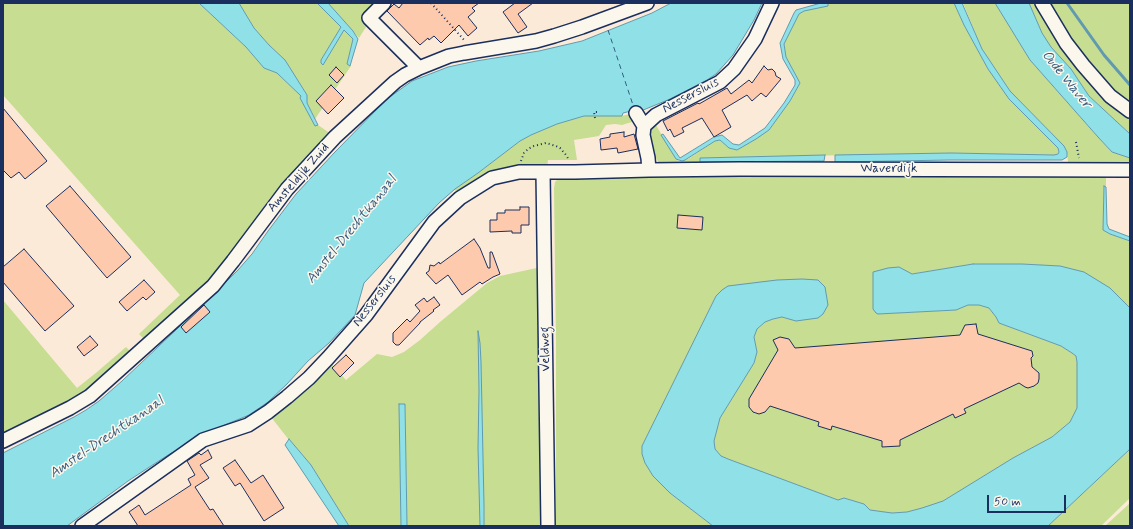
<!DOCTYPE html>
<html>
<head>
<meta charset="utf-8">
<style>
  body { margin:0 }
  #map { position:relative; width:1133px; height:529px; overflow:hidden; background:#fcead9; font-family:Mynerve,sans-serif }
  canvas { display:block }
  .frame { position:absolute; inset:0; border:4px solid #1b2f5e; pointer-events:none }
  .scale { position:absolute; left:987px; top:495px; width:79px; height:18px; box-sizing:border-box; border:2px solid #1b2f5e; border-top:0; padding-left:5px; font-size:12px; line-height:14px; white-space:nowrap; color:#1b2f5e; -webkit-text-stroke:3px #fbf7ec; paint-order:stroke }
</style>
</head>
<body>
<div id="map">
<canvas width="1133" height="529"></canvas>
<div class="frame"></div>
<div class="scale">50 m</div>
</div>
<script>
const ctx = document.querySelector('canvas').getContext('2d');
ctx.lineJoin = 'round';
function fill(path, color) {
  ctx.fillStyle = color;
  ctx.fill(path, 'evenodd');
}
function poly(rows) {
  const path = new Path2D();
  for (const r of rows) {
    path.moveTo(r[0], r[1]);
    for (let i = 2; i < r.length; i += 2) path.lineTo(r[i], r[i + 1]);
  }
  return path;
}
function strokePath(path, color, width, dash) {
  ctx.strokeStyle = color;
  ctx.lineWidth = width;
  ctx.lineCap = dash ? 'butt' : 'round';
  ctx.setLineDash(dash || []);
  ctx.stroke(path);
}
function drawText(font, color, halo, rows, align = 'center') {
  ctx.font = font + ' Mynerve,sans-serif';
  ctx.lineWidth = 3;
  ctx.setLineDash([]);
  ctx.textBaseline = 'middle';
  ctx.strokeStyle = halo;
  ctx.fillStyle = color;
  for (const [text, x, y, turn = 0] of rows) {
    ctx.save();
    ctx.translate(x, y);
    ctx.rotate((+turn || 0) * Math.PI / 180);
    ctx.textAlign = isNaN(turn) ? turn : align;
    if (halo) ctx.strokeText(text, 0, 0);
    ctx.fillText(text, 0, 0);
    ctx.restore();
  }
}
fill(poly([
  [3,3,199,3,246,47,264,68,277,73,301,96,316,126,318,125,331,134,270,198,220,270,204,287,145,340,139,334,180,295,3,95],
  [239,3,317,3,341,27,321,60,323,64,344,30,353,39,347,64,351,66,315,119,307,103,307,95,285,60,269,45,254,28],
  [328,3,388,3,366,27,359,38],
  [828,3,954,3,964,25,988,69,1009,99,1058,148,1059,152,1057,154,1054,155,951,153,700,158,701,162,824,161,825,165,663,166,659,163,653,153,650,137,649,131,653,120,676,159,679,161,688,159,715,141,720,140,729,148,737,150,769,130,790,101,800,83,786,57,784,44,796,17,801,12],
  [963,3,995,3,1030,60,1098,137,1112,152,1130,158,1130,165,1070,164,1068,162,1067,152,1064,146,1010,91,982,49],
  [1029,3,1037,3,1130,116,1130,134,1089,96,1071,69,1051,47,1042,33],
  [1048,3,1130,3,1130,106,1116,97,1067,34],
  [630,114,635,121,622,125,615,124,606,125,599,136,574,140,577,160,548,160,547,168,513,170,457,197,455,189,478,173,520,141,531,135,557,124,584,116,622,116],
  [1106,172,1106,187,1104,186,1103,230,1110,234,1130,241,1130,308,1110,288,1060,266,1022,264,973,264,911,274,899,267,876,313,878,314,956,310,968,305,979,305,989,308,996,317,999,323,1061,346,1072,353,1076,356,1077,362,1077,408,1070,422,1052,437,1013,458,943,501,922,508,907,512,892,513,870,510,863,504,844,498,838,500,728,459,721,456,715,449,714,441,720,418,754,363,757,352,754,337,757,329,765,322,773,319,782,317,788,319,818,318,716,296,642,446,645,463,653,476,670,493,713,526,556,526,556,344,554,188,555,182,557,180,562,178,621,176],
  [541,267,543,526,407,526,405,404,399,404,401,526,349,526,311,465,290,440,289,440,271,417,331,363,346,380,377,354,392,357,404,352,420,340,440,322,487,283,500,276],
  [3,300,77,388,97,372,126,347,131,352,97,383,80,395,3,436],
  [1130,449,1130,498,1101,526,1048,526],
  [1130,503,1130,526,1105,526]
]), '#c6dd92');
const water = poly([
  [199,3,239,3,254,28,269,45,285,60,307,95,307,103,318,125,315,126,300,98,301,96,277,73,264,68,246,47,199,3],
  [317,3,328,3,353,31,358,39,350,66,347,64,353,39,344,30,323,65,321,63,321,60,341,27,317,3],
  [671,3,762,3,754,20,733,55,716,74,707,80,670,99,636,113,631,111,623,113,622,116,584,116,557,124,531,135,520,141,478,173,455,189,439,203,364,283,355,315,329,343,308,361,287,384,268,402,249,415,210,431,168,455,128,481,67,526,3,526,3,453,74,417,86,410,99,401,122,381,214,294,238,270,252,254,268,231,296,194,335,152,387,99,412,81,448,67,476,61,539,51,582,41,652,13,671,3],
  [821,3,828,3,828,6,804,11,799,14,784,44,786,57,800,83,790,101,769,130,756,139,737,150,729,148,720,140,715,141,685,160,682,161,676,159,661,135,663,134,680,158,714,137,722,135,733,144,739,145,765,128,784,103,795,85,795,80,783,59,780,43,794,13,796,10,821,3],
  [954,3,962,3,982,49,1010,91,1064,146,1067,152,1067,157,1062,160,950,160,835,162,835,155,951,153,1054,155,1058,154,1059,152,1058,148,1009,99,988,69,964,25,954,3],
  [995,3,1029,3,1042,33,1051,47,1071,69,1089,96,1130,134,1130,158,1112,152,1098,137,1030,60,995,3],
  [825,155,824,161,700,162,700,158,825,155],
  [1104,186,1106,187,1107,224,1109,229,1130,237,1130,241,1110,234,1103,230,1104,186],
  [973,264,1022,264,1060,266,1084,272,1110,288,1130,308,1130,449,1048,526,713,526,670,493,653,476,645,463,642,454,642,446,716,296,722,290,728,286,777,280,802,279,818,280,825,287,828,305,823,314,818,318,796,321,782,317,773,319,765,322,757,329,754,337,757,352,754,363,720,418,714,441,715,449,721,456,728,459,838,500,844,498,864,504,870,510,892,513,907,512,922,508,943,501,1013,458,1052,437,1070,422,1077,408,1077,362,1076,356,1072,353,1061,346,999,323,996,317,989,308,979,305,968,305,956,310,878,314,876,313,873,309,873,272,888,268,899,267,912,274,973,264],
  [478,331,480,343,481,362,484,505,484,526,480,526,478,448,479,391,478,331],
  [399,404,405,404,407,526,401,526,399,404],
  [289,439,311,465,349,526,339,526,285,445,289,439]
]);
fill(water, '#8fe1e7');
strokePath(water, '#619ab0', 1);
strokePath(poly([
  [1067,3,1104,55,1130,85]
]), '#619ab0', 3);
strokePath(poly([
  [608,30,634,108]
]), '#385c80', 1, [5, 4]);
const building = poly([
  [403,3,479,3,472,8,475,11,468,17,477,28,468,36,459,25,441,43,434,36,429,40,428,38,420,45,387,11,394,4,399,8,403,3],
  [515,3,533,3,518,14,527,27,518,33,503,12,515,3],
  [764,66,768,70,772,69,775,72,776,76,781,79,766,97,761,93,752,101,747,95,722,110,731,127,714,137,702,118,682,128,684,132,674,137,670,129,668,131,663,121,698,103,699,104,727,88,731,94,749,80,752,83,764,66],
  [336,67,344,75,337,83,329,75,336,67],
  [331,85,344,98,328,114,316,101,331,85],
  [3,108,47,161,25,179,19,172,11,178,3,170,3,108],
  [624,132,624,137,634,134,638,149,618,153,617,148,601,150,600,139,610,137,610,134,624,132],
  [70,186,131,257,107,278,46,206,70,186],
  [520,207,529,207,529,225,521,225,521,233,512,233,512,231,490,232,490,220,497,220,497,213,505,213,505,210,520,210,520,207],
  [678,215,703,217,702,230,677,228,678,215],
  [474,239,480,248,488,268,490,268,490,252,492,252,500,274,493,277,482,284,480,282,462,295,448,275,436,284,426,273,429,271,430,265,434,266,439,262,440,264,474,239],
  [24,249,74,306,45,331,3,282,3,267,24,249],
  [144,280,155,292,146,300,143,297,127,311,119,302,144,280],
  [434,297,440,305,433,310,434,311,420,322,420,323,399,345,396,345,393,342,393,333,407,319,410,322,420,311,415,305,424,298,427,302,434,297],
  [204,305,210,312,186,333,181,327,204,305],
  [976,324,978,334,1032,351,1033,356,1031,358,1032,367,1039,373,1039,379,1038,383,1034,386,1028,388,1025,387,1019,383,964,409,966,413,955,418,953,414,900,440,900,446,882,447,882,441,832,426,831,430,818,426,819,422,770,406,765,412,759,414,753,412,749,407,749,399,778,350,773,340,780,337,789,339,795,348,960,335,965,325,976,324],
  [90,336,98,345,84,356,77,347,90,336],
  [346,355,354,363,340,377,332,368,346,355],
  [208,450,212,458,200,465,209,478,195,487,210,510,213,509,224,526,138,526,129,512,139,505,145,515,191,485,188,479,195,475,187,461,199,453,201,455,208,450],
  [235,460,251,483,263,475,284,508,264,521,240,483,235,486,223,468,235,460]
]);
fill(building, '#fecaae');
strokePath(building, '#1b2f5e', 1);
const minor = poly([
  [384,3,369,18,419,68],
  [1042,3,1066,43,1083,65,1110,96,1130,111],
  [636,113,644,126],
  [649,170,648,158,643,135,644,126,656,115,720,82,734,69,755,39,772,3],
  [543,172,548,526],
  [3,441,70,408,90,396,213,286,233,261,287,189,335,137,395,82,405,75,419,68,449,56,464,53,536,41,554,36,582,27,647,3],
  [82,526,203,440,248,425,268,412,287,397,309,378,328,358,366,315,434,222,460,198,492,178,519,172,575,172,649,170,740,169,1130,170]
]);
strokePath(minor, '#1b2f5e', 16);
strokePath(poly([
  [431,3,465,41],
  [595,118,594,112,597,112],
  [1076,142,1079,158],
  [521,161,524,153,528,149,534,146,546,143,556,146,560,148,566,155,569,160]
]), '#1b2f5e', 2, [1, 3]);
strokePath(minor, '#fbf7ec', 13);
drawText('13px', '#1b2f5e', '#fbf7ec', [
  ["Nessersluis",691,96,-28],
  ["Waverdijk",889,169],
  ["Amsteldijk Zuid",299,178,-49],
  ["Nessersluis",375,301,-52],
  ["Veldweg",546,349,-91]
]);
drawText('italic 14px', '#385c80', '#fbf7ec', [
  ["Oude Waver",1066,80,51],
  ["Amstel-Drechtkanaal",352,230,-51],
  ["Amstel-Drechtkanaal",107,438,-34]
]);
</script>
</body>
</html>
